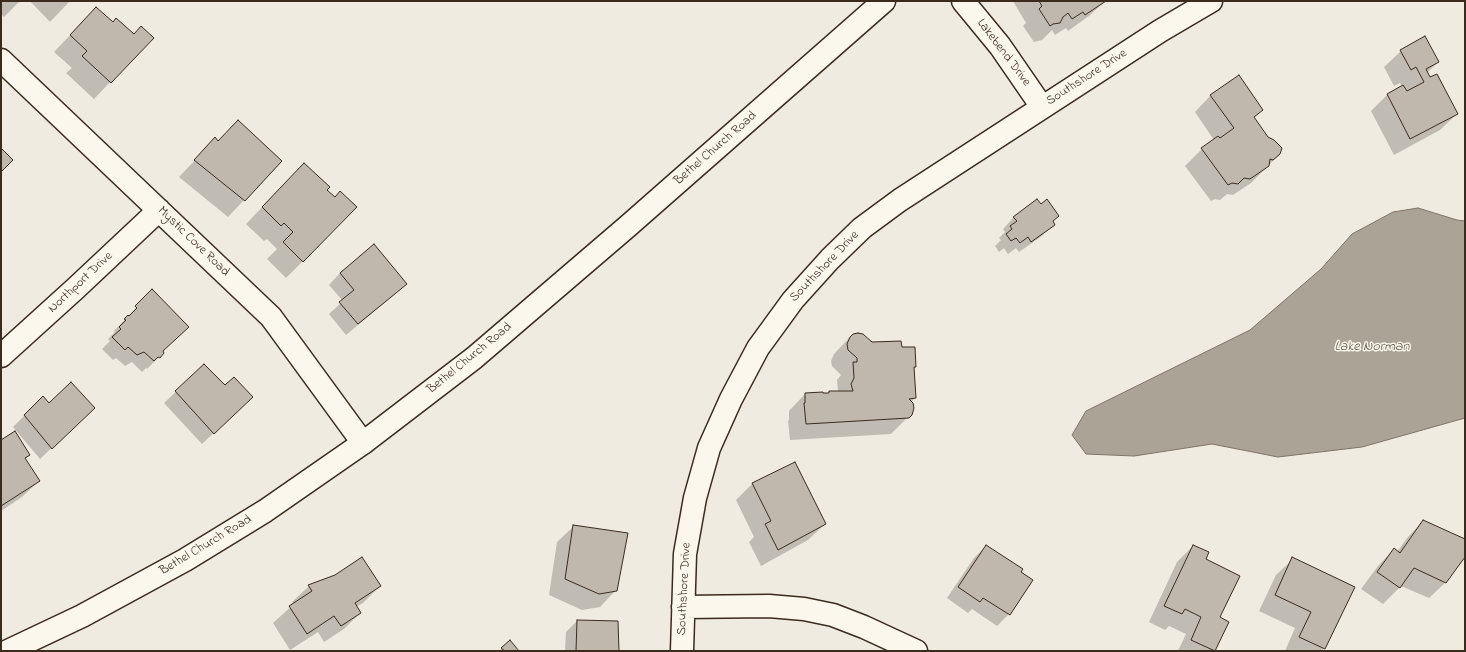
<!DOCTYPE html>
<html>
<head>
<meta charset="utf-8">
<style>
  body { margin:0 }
  #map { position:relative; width:1466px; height:652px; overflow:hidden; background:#f0ebe0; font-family:"Indie Flower",sans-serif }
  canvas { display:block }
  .frame { position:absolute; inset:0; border:2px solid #3b2a1e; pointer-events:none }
</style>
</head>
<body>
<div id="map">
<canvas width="1466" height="652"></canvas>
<div class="frame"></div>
</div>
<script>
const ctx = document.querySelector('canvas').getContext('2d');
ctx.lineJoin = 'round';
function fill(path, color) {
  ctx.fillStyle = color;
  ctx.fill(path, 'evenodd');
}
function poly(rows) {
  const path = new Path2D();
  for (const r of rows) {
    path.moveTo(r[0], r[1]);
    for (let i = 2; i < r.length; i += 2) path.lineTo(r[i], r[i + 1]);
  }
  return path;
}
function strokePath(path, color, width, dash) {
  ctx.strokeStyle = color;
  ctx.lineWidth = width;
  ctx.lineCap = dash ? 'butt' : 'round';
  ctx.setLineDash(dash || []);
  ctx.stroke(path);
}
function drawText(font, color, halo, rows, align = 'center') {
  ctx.font = font + ' "Indie Flower",sans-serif';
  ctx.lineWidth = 3;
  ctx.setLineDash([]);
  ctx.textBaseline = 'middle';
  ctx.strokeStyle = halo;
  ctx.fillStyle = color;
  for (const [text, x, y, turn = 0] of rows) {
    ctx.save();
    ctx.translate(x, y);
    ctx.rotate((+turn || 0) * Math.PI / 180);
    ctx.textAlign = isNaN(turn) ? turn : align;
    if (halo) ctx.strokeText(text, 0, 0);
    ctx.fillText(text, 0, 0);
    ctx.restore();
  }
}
const water = poly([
  [1418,208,1457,220,1465,221,1465,418,1362,447,1278,457,1212,444,1134,456,1086,454,1072,435,1086,411,1250,330,1321,269,1352,234,1393,212,1418,208]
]);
fill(water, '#aca397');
strokePath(water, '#7f7367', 1);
fill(poly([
  [1,1,20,1,4,17,1,14],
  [30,1,70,1,50,22],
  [1013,1,1105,1,1089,16,1068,31,1066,28,1055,35,1052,30,1042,40,1034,42,1023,26,1026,23],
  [96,8,112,23,134,35,152,38,94,99,66,73,72,68,54,52],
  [1401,51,1438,62,1427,73,1457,114,1440,130,1394,155,1371,111,1387,95,1402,87,1400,83,1394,86,1384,67],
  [1211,95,1262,110,1254,118,1280,154,1251,183,1233,195,1227,194,1220,200,1215,199,1211,201,1185,166,1202,149,1214,140,1195,112],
  [215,139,218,142,244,200,228,217,179,177],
  [288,180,326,190,303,261,286,278,267,259,277,249,267,239,264,241,246,224],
  [1040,205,1058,216,1052,222,1053,224,1042,236,1019,252,1016,248,1008,254,1004,248,999,252,995,246,1001,240,999,238,1005,232,1003,229,1014,217],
  [374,246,405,284,394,295,346,335,329,314,343,301,329,285,340,273],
  [152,291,163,353,147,369,146,368,142,372,132,362,125,366,116,358,113,360,102,349,110,341,108,339,115,332,114,331],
  [850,337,872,343,901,348,915,367,913,368,915,398,911,402,911,414,891,434,790,440,788,421,789,420,789,411,805,394,822,395,838,392,837,380,841,375,832,366,831,361,834,354],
  [204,365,240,408,202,444,164,403],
  [49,404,82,419,40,459,13,427,25,415],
  [1,441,29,455,25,459,39,481,22,497,1,511],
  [794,463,825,524,808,540,761,566,749,542,754,537,736,500,752,484],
  [1423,521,1465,540,1465,555,1446,582,1429,598,1401,586,1383,604,1361,589,1378,566,1394,549,1397,552,1407,538],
  [574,526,616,590,600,607,582,610,549,595,557,542],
  [986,546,1019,573,1031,580,1009,614,997,626,972,609,968,613,947,598,974,558],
  [1193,546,1205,560,1219,618,1228,622,1214,651,1178,651,1186,634,1169,626,1165,630,1149,622,1177,562],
  [1293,559,1353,587,1322,651,1285,651,1295,628,1259,611,1276,575],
  [336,576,380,586,363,603,356,607,360,613,344,629,324,642,318,632,290,650,273,623,294,604,292,602,309,586],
  [577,621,618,651,565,651,566,632],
  [502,648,518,651,499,651]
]), '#0003');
const building = poly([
  [1039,1,1106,1,1085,15,1083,12,1072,19,1068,13,1063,17,1060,23,1053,24,1050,26,1039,9,1042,6,1039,1],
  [96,7,113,22,116,18,134,34,141,26,154,38,111,83,82,56,87,51,70,35,96,7],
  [1425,36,1439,62,1426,69,1430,77,1437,74,1458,114,1410,139,1387,94,1403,85,1407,91,1424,82,1416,67,1411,70,1400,50,1425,36],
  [1239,75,1263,110,1254,117,1268,137,1274,140,1282,148,1280,154,1273,160,1270,159,1269,166,1250,179,1244,178,1238,184,1232,183,1228,185,1201,148,1218,136,1220,138,1234,128,1210,95,1239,75],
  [238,120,282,161,245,201,194,160,215,137,218,141,238,120],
  [1,148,13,160,1,172,1,148],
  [304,163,330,187,327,190,335,197,340,191,357,207,303,262,283,242,293,232,284,223,281,226,262,207,304,163],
  [1037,199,1041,204,1047,199,1059,216,1053,221,1055,225,1031,242,1028,237,1020,243,1016,238,1011,241,1006,234,1012,229,1010,226,1017,221,1013,217,1037,199],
  [374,244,407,284,358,324,339,302,354,290,340,273,374,244],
  [152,289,189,327,163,351,164,353,160,358,158,357,154,361,144,352,137,355,128,347,125,350,112,337,121,329,119,327,126,320,124,319,128,315,129,316,137,308,135,306,152,289],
  [858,333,863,334,872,342,901,341,902,347,915,347,916,367,914,367,916,398,909,399,913,403,914,408,912,415,909,418,806,424,804,403,805,403,805,393,823,392,823,393,829,393,829,391,853,391,851,384,854,378,853,362,857,362,857,358,848,350,847,344,850,337,853,334,858,333],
  [204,364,225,385,234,377,253,397,214,434,175,391,204,364],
  [71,382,95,408,52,449,24,415,43,396,49,403,71,382],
  [15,431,30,455,25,458,40,481,1,506,1,440,15,431],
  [795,462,826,524,778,550,765,524,771,521,752,483,795,462],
  [1423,520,1465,539,1465,557,1446,583,1414,568,1400,588,1377,572,1394,548,1400,553,1423,520],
  [573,525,628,533,617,591,599,594,565,579,573,525],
  [986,545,1023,569,1021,572,1033,580,1010,615,983,598,980,602,958,587,986,545],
  [1193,545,1209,552,1206,559,1240,576,1220,617,1229,622,1215,651,1191,640,1201,617,1185,609,1182,614,1164,606,1193,545],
  [362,557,381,586,355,603,361,613,341,626,334,616,307,634,289,606,312,591,308,585,335,575,362,557],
  [1292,557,1355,587,1325,649,1299,637,1311,612,1275,595,1292,557],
  [577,620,618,621,619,651,576,651,577,620],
  [510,640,519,651,505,651,501,648,510,640]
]);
fill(building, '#c0b8ad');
strokePath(building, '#3b2a1e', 1);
const street = poly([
  [963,1,1000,46,1042,107],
  [1,60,271,317,363,443],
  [1,356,76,288,159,210],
  [683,607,769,606,804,609,833,615,864,627,916,651],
  [682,651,685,554,695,498,709,448,731,399,758,348,793,300,830,259,862,228,900,200,1160,31,1211,1]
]);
const secondary = poly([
  [8,651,82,616,185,560,265,511,363,443,474,358,628,226,884,1]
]);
strokePath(street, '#3b2a1e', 25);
strokePath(secondary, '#3b2a1e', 25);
strokePath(street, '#fbf7ec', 22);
strokePath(secondary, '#fbf7ec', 22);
drawText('13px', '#3b2a1e', '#fbf7ec', [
  ["Lakebend Drive",1003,53,53],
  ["Southshore Drive",1087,78,-33],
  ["Bethel Church Road",716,149,-41],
  ["Mystic Cove Road",193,242,44],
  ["Southshore Drive",825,267,-46],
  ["Northport Drive",81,283,-43],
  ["Bethel Church Road",470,359,-39],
  ["Bethel Church Road",206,546,-31],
  ["Southshore Drive",685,589,-87]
]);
drawText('italic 14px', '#635448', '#fbf7ec', [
  ["Lake Norman",1372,348]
]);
</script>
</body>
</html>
